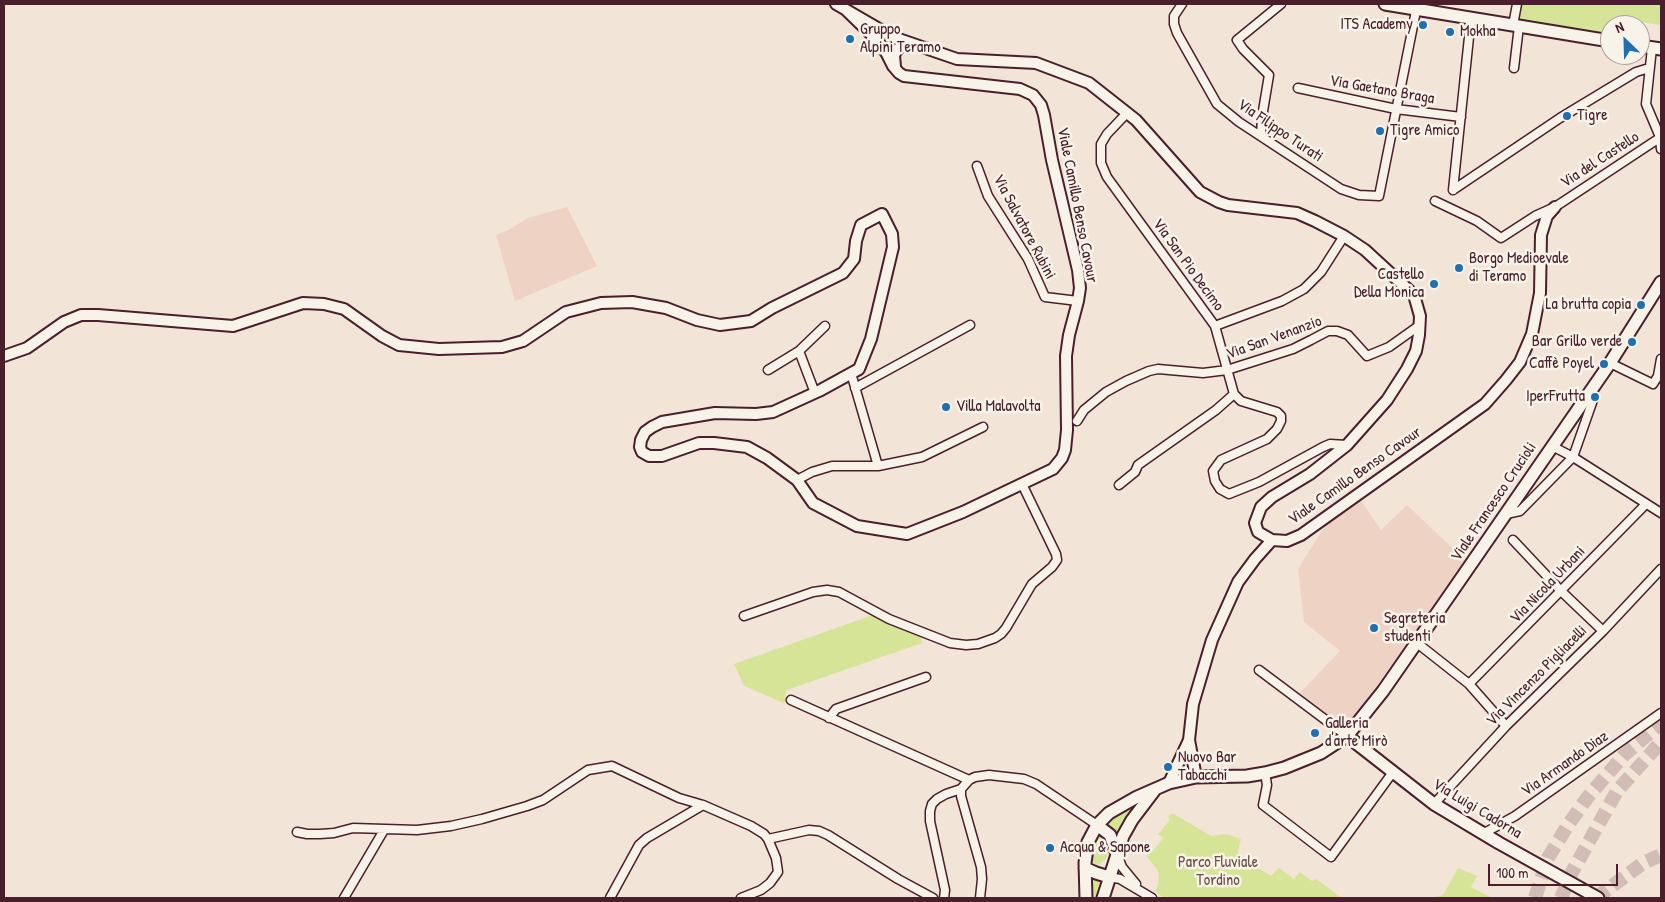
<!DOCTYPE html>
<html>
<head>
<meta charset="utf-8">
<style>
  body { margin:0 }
  #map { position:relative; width:1665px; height:902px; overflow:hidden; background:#f3e4d8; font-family:"Patrick Hand",sans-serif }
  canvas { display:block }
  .frame { position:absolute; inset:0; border:5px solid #4a1f2b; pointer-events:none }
  .north { position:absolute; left:1600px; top:15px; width:50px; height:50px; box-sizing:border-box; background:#f7f3e8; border:1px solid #b29e9c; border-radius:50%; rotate:336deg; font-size:14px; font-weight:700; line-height:20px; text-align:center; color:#4a1f2b }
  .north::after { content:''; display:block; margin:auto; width:18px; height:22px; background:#1f6fb2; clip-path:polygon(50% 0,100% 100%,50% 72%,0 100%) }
  .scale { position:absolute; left:1488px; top:864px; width:130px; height:22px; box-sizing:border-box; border:2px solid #4a1f2b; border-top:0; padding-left:6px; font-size:15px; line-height:18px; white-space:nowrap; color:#4a1f2b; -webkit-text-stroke:4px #f7f3e8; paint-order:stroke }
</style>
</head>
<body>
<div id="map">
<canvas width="1665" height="902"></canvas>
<div class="frame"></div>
<div class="north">N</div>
<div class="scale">100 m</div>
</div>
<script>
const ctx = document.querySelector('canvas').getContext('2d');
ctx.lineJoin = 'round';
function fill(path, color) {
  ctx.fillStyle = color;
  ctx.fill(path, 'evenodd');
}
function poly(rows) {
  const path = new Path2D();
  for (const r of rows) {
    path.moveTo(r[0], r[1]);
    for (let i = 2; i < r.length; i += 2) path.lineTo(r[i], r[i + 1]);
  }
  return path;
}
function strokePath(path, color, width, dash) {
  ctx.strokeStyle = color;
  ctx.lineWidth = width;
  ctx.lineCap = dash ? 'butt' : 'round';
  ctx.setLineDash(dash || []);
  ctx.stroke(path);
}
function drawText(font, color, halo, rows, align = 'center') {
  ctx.font = font + ' "Patrick Hand",sans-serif';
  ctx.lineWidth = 5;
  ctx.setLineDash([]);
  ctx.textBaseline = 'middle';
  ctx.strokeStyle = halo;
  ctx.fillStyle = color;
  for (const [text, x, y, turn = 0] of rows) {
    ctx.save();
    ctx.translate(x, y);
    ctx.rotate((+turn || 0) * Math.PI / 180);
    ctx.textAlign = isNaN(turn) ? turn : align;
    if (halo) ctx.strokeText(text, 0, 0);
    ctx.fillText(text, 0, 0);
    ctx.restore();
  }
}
fill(poly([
  [567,207,597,266,515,301,496,235,508,230,528,218],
  [1358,496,1381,530,1407,505,1466,561,1343,733,1295,698,1340,651,1304,622,1298,569,1330,518]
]), '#eed3c5');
fill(poly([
  [1520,4,1661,4,1661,25,1639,22,1639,25,1610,25,1610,33,1561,26,1517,19],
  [873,615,920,635,922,643,787,690,785,695,786,700,784,703,744,686,734,664],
  [1143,801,1117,835,1116,835,1107,822,1120,812],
  [1172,813,1211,836,1226,834,1241,839,1238,851,1240,857,1271,876,1279,868,1294,879,1300,872,1312,881,1316,879,1342,898,1164,898,1155,891,1158,885,1159,874,1157,869,1147,857,1146,851,1147,847,1153,851,1163,838,1158,834,1170,820,1168,817],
  [1098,835,1102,835,1106,838,1109,849,1106,859,1097,866,1092,861,1091,857,1094,841],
  [1458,868,1477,876,1471,887,1492,898,1431,898,1443,895],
  [1090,879,1101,881,1096,898,1090,898]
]), '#d6e498');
strokePath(poly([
  [1535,898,1548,858,1566,828,1587,798,1624,755,1661,723],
  [1561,898,1571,874,1617,791,1661,742],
  [1596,898,1643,863,1661,855]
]), '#d1bdb5', 14, [14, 7]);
const street = poly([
  [1182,4,1174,16,1174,24,1177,33,1217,104,1239,122,1341,189,1359,195,1379,196,1417,6],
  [1513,25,1517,4],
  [1652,48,1646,104,1660,137,1661,149],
  [1514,68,1519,26],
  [1298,88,1396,109,1461,117],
  [1261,136,1262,117,1269,75,1243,49,1237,40,1281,4],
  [977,166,988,196,1028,259,1045,297,1078,301],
  [1453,190,1560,118,1636,72,1649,68],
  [1453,190,1471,18],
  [1435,201,1477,221,1501,238,1535,216,1555,207,1661,137],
  [1215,326,1282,301,1304,289,1321,272,1344,236],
  [799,351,815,393],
  [1610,363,1653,384,1658,376,1661,359],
  [768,370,799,351,825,326],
  [851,373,878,466],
  [855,388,970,325],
  [1234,394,1241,401,1277,412,1281,416,1281,421,1277,429,1267,439,1221,460,1213,471,1215,481,1220,489,1229,494,1259,482,1323,447,1330,444,1347,445],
  [1077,421,1084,410,1106,392,1126,381,1149,371,1158,369,1203,373,1227,370,1293,349,1311,340,1328,331,1337,331,1348,335,1367,356,1389,347,1420,325],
  [1552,446,1573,457,1661,513],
  [797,480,812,472,832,466,878,466,922,457,983,427],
  [1119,485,1135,472,1138,465,1216,410,1234,394,1215,326,1107,177,1101,163,1101,144,1107,134,1127,113],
  [1506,514,1520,511,1573,457,1593,400,1592,389],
  [1513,540,1561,591,1603,631],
  [744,616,813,592,827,590,839,592,889,619,950,643,966,645,978,644,995,638,1001,634,1006,628,1032,584,1052,567,1057,560,1056,554,1022,484],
  [1417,643,1469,684,1506,726],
  [1259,670,1347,736],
  [1469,684,1646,504],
  [791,700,969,780],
  [829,718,836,709,926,677],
  [1265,773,1267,785,1263,805,1331,857,1393,772],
  [1434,804,1506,726,1603,631,1661,569],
  [297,832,307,834,320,834,334,833,353,828,417,830,451,826,482,819,527,806,543,800,588,770,612,766,679,798,703,805,751,826,764,834,768,839,776,858,778,872,770,883,761,890,741,898],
  [1482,833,1488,831,1515,816,1661,713],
  [768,839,809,830,819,831,828,835,898,879,933,898],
  [1117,854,1122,867,1136,884],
  [1109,877,1120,879,1152,898],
  [344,898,384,830],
  [610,898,639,845,647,838,703,805],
  [944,898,945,890,930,821,930,811,932,804,937,799,946,794,961,789],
  [980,898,982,879,981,867,961,796,961,789,969,780,975,777,989,775,1024,779,1036,784,1097,825]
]);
const secondary = poly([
  [836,4,893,37,957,59,1036,63,1089,83,1136,120,1200,192,1219,202,1228,205,1297,213,1315,221,1344,236,1365,250,1414,295,1420,316,1419,335,1416,351,1407,369,1387,400,1347,445,1310,474,1272,497,1261,507,1255,523,1258,532,1272,540,1287,541,1301,535,1485,404,1506,380,1520,362,1532,334,1540,293,1541,235,1547,216,1555,207],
  [895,66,894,56,896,51,900,47,912,44],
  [4,356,27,348,64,322,81,315,98,315,233,326,303,303,324,304,344,309,382,336,399,345,439,349,502,347,523,341,566,312,601,303,632,302,666,308,697,320,720,325,751,321,772,308,843,273,854,259,856,241,861,225,882,214,892,234,893,247,871,339,859,369,819,391,773,412,756,414,715,413,662,422,652,427,645,432,641,440,640,447,642,452,649,456,662,456,699,443,714,443,747,447,767,458,797,480,813,503,857,526,907,534,963,512,1053,469,1062,458,1065,450,1067,430,1066,356,1069,335,1078,301,1080,288,1078,270,1052,160,1044,115,1041,105,1033,95,1020,89,904,76,899,73,893,66,887,54,878,41,847,11],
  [1189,740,1196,777],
  [1169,783,1189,740,1193,704,1212,640,1238,582,1255,559,1272,540]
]);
const primary = poly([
  [1385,4,1610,41],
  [1640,46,1661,49],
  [1347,736,1434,804,1499,843,1598,898],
  [1097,825,1110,835,1117,854],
  [1085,868,1096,873,1109,877],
  [1086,898,1085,863,1088,842,1097,825,1109,813,1137,797,1169,783,1196,777,1247,776,1265,773,1284,768,1321,753,1347,736,1383,691,1449,596,1610,363,1661,282],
  [1103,898,1123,836,1132,820,1154,791]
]);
strokePath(street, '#4a1f2b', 11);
strokePath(secondary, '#4a1f2b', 14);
strokePath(primary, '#4a1f2b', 15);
strokePath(street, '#f7f3e8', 8);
strokePath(secondary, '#f7f3e8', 10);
strokePath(primary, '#f7f3e8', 11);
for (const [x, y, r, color] of [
  [1423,25,5,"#1f6fb2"],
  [1450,32,5,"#1f6fb2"],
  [850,39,5,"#1f6fb2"],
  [1567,116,5,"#1f6fb2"],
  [1380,131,5,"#1f6fb2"],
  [1459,268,5,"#1f6fb2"],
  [1434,284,5,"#1f6fb2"],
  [1641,305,5,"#1f6fb2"],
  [1632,342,5,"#1f6fb2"],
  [1604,364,5,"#1f6fb2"],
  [1595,397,5,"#1f6fb2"],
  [946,407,5,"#1f6fb2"],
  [1374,628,5,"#1f6fb2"],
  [1315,733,5,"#1f6fb2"],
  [1168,767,5,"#1f6fb2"],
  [1050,848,5,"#1f6fb2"]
]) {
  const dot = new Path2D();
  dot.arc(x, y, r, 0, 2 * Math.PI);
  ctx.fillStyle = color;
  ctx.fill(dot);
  strokePath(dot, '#f7f3e8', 2);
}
drawText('16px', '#4a1f2b', '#f7f3e8', [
  ["ITS Academy",1413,25,"right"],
  ["Gruppo",860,30],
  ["Alpini Teramo",860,48],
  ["Mokha",1460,32],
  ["Tigre",1577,116],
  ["Tigre Amico",1390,131],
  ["Borgo Medioevale",1469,259],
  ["di Teramo",1469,277],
  ["Castello",1424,275,"right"],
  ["Della Monica",1424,293,"right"],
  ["La brutta copia",1631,305,"right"],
  ["Bar Grillo verde",1622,342,"right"],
  ["Caffè Poyel",1594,364,"right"],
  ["IperFrutta",1585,397,"right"],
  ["Villa Malavolta",956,407],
  ["Segreteria",1384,619],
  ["studenti",1384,637],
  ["Galleria",1325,724],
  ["d'arte Mirò",1325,742],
  ["Nuovo Bar",1178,758],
  ["Tabacchi",1178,776],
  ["Acqua & Sapone",1060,848]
], 'left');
drawText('16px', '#4a1f2b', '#f7f3e8', [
  ["Via Gaetano Braga",1382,90,10],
  ["Via Filippo Turati",1280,131,34],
  ["Via del Castello",1600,160,-33],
  ["Viale Camillo Benso Cavour",1077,205,79],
  ["Via Salvatore Rubini",1024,227,62],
  ["Via San Pio Decimo",1188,265,54],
  ["Via San Venanzio",1274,338,-20],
  ["Viale Camillo Benso Cavour",1355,476,-35],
  ["Viale Francesco Crucioli",1494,502,-56],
  ["Via Nicola Urbani",1548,585,-46],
  ["Via Vincenzo Pigliacelli",1537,676,-45],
  ["Via Armando Diaz",1565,764,-35],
  ["Via Luigi Cadorna",1477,809,31]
]);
drawText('16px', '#6d5046', '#f7f3e8', [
  ["Parco Fluviale",1218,863],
  ["Tordino",1218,881]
]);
</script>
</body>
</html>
